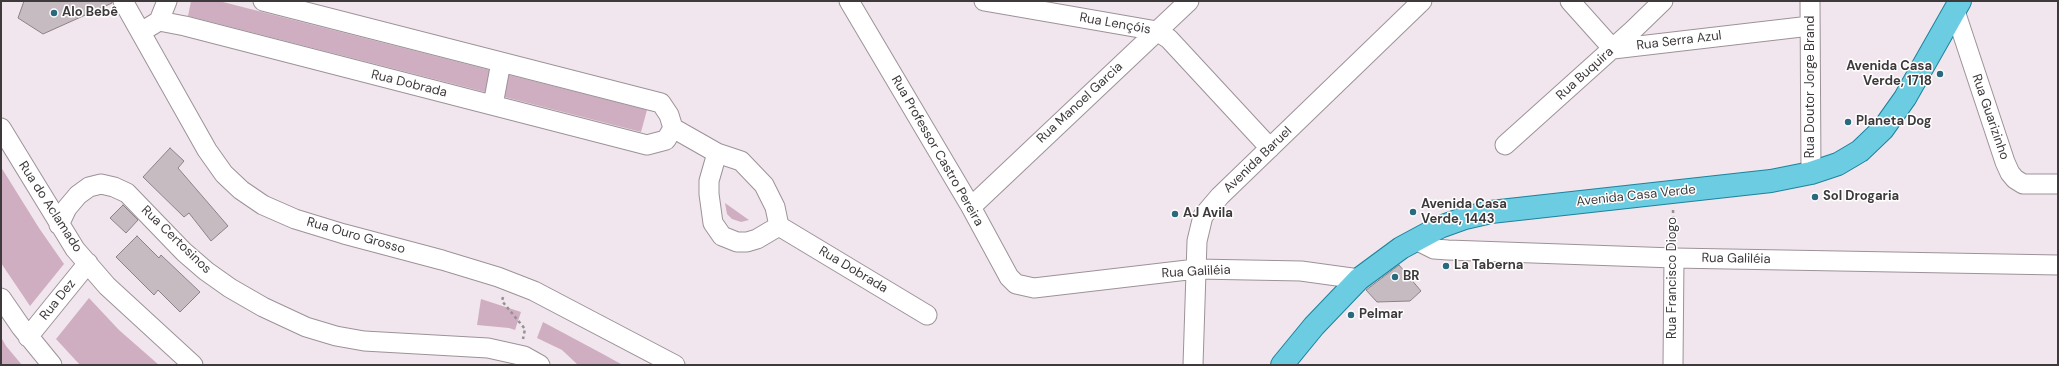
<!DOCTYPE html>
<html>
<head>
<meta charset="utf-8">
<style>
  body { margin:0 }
  #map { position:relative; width:2059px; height:366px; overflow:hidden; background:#f1e6ed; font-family:"DM Sans",sans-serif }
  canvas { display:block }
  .frame { position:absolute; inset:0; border:2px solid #3e3a3c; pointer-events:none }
</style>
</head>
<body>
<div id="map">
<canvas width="2059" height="366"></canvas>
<div class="frame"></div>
</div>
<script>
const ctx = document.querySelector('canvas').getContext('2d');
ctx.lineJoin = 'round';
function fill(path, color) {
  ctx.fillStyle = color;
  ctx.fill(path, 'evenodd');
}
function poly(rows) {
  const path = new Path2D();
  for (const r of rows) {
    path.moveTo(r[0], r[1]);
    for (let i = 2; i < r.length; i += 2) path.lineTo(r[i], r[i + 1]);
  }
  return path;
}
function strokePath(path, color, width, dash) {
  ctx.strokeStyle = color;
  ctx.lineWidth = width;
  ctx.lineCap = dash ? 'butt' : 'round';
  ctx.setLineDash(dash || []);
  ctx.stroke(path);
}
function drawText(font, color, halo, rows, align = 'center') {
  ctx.font = font + ' "DM Sans",sans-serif';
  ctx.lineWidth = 3;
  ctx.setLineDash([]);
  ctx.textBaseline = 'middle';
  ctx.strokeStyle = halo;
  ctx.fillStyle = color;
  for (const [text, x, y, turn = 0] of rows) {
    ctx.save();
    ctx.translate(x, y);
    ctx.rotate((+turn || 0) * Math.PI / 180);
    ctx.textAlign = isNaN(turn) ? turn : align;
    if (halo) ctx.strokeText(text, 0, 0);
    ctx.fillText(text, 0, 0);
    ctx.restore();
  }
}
fill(poly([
  [191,1,219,1,647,110,641,132,188,16],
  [1,167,39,228,64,264,30,306,1,263],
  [725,203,749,220,741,222,732,219,727,214],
  [89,298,119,330,159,365,80,365,56,339],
  [481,299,521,312,515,330,509,328,477,325],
  [543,322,601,353,621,364,578,365,562,350,537,338],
  [1,337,6,346,22,365,1,365]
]), '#d0aec2');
const building = poly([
  [24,1,112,1,112,3,43,34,18,18,24,1],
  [170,148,184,161,178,168,228,226,211,241,189,213,184,217,143,177,170,148],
  [123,205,138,220,126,233,110,218,123,205],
  [137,236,159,258,161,255,200,292,180,312,158,290,154,295,116,257,137,236],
  [1399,265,1421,291,1410,301,1377,302,1366,290,1399,265]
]);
fill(building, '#c5bbc1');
strokePath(building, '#8b8287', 1);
const minor = poly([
  [123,1,207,150,224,174,241,190,263,205,295,219,344,234,442,260,498,277,534,291,675,365],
  [849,1,971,207,1009,277,1016,284,1034,288,1196,269,1301,271,1359,279],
  [984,1,1157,31,1169,39,1270,148],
  [1570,1,1613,49,1810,26],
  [1810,1,1811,173],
  [1955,11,2005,162,2010,173,2015,179,2023,184,2058,184],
  [159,21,167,1],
  [141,32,159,21,185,26,647,145,666,140,673,128,669,115,661,103,263,1],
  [493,105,501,62],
  [1,128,75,249,107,286,193,365],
  [673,128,717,153,741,161,764,185,775,207,779,226],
  [1505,145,1633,30,1663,1],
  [717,153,709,181,709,194,713,223,722,236,737,242,747,242,757,239,779,226],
  [971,207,1189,1],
  [59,225,67,208,78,195,89,187,101,184,114,187,127,193,184,252,206,271,230,288,263,307,306,327,336,336,364,341,488,348,524,356,540,365],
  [779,226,927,315],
  [1416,240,1434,249,1448,250,1674,258,2058,265],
  [1,298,21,327,52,365],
  [28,337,88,263],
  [1193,365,1197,241,1203,216,1220,196,1422,1],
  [1673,365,1674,258]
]);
const major = poly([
  [1282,365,1314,326,1359,279,1401,248,1440,227,1465,218,1491,212,1771,181,1811,173,1838,164,1860,151,1883,129,1905,98,1960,1]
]);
strokePath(minor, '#9c9298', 21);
strokePath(major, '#1c839c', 24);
strokePath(poly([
  [1673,210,1674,243],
  [503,297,502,301,525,329,523,339]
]), '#979094', 2.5, [3, 3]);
strokePath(minor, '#fff', 19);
strokePath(major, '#6bcce2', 22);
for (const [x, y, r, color] of [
  [54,13,4,"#296a7e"],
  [1940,74,4,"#296a7e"],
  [1848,122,4,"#296a7e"],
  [1815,197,4,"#296a7e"],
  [1413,212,4,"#296a7e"],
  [1175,214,4,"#296a7e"],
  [1446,266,4,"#296a7e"],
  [1395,277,4,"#296a7e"],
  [1351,315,4,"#296a7e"]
]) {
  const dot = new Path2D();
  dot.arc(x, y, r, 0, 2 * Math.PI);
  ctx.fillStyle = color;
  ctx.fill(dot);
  strokePath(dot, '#fff', 1.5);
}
drawText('bold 13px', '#3e3a3c', '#fff', [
  ["Alo Bebê",62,13],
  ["Avenida Casa",1932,67,"right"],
  ["Verde, 1718",1932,82,"right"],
  ["Planeta Dog",1856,122],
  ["Sol Drogaria",1823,197],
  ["Avenida Casa",1421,205],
  ["Verde, 1443",1421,220],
  ["AJ Avila",1183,214],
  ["La Taberna",1454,266],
  ["BR",1403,277],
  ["Pelmar",1359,315]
], 'left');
drawText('13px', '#3e3a3c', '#fff', [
  ["Rua Lençóis",1115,24,10],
  ["Rua Serra Azul",1679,41,-7],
  ["Rua Buquira",1585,74,-42],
  ["Rua Dobrada",409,84,14],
  ["Rua Doutor Jorge Brand",1811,87,-90],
  ["Rua Manoel Garcia",1080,103,-43],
  ["Rua Guarizinho",1990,117,71],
  ["Rua Professor Castro Pereira",937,151,60],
  ["Avenida Baruel",1258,160,-44],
  ["Avenida Casa Verde",1636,196,-6],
  ["Rua do Aclamado",50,207,57],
  ["Rua Ouro Grosso",356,236,16],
  ["Rua Certosinos",176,240,44],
  ["Rua Galiléia",1736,259,1],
  ["Rua Dobrada",853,270,31],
  ["Rua Galiléia",1196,272,-3],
  ["Rua Francisco Diogo",1673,278,-90],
  ["Rua Dez",58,300,-51]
]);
</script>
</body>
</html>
